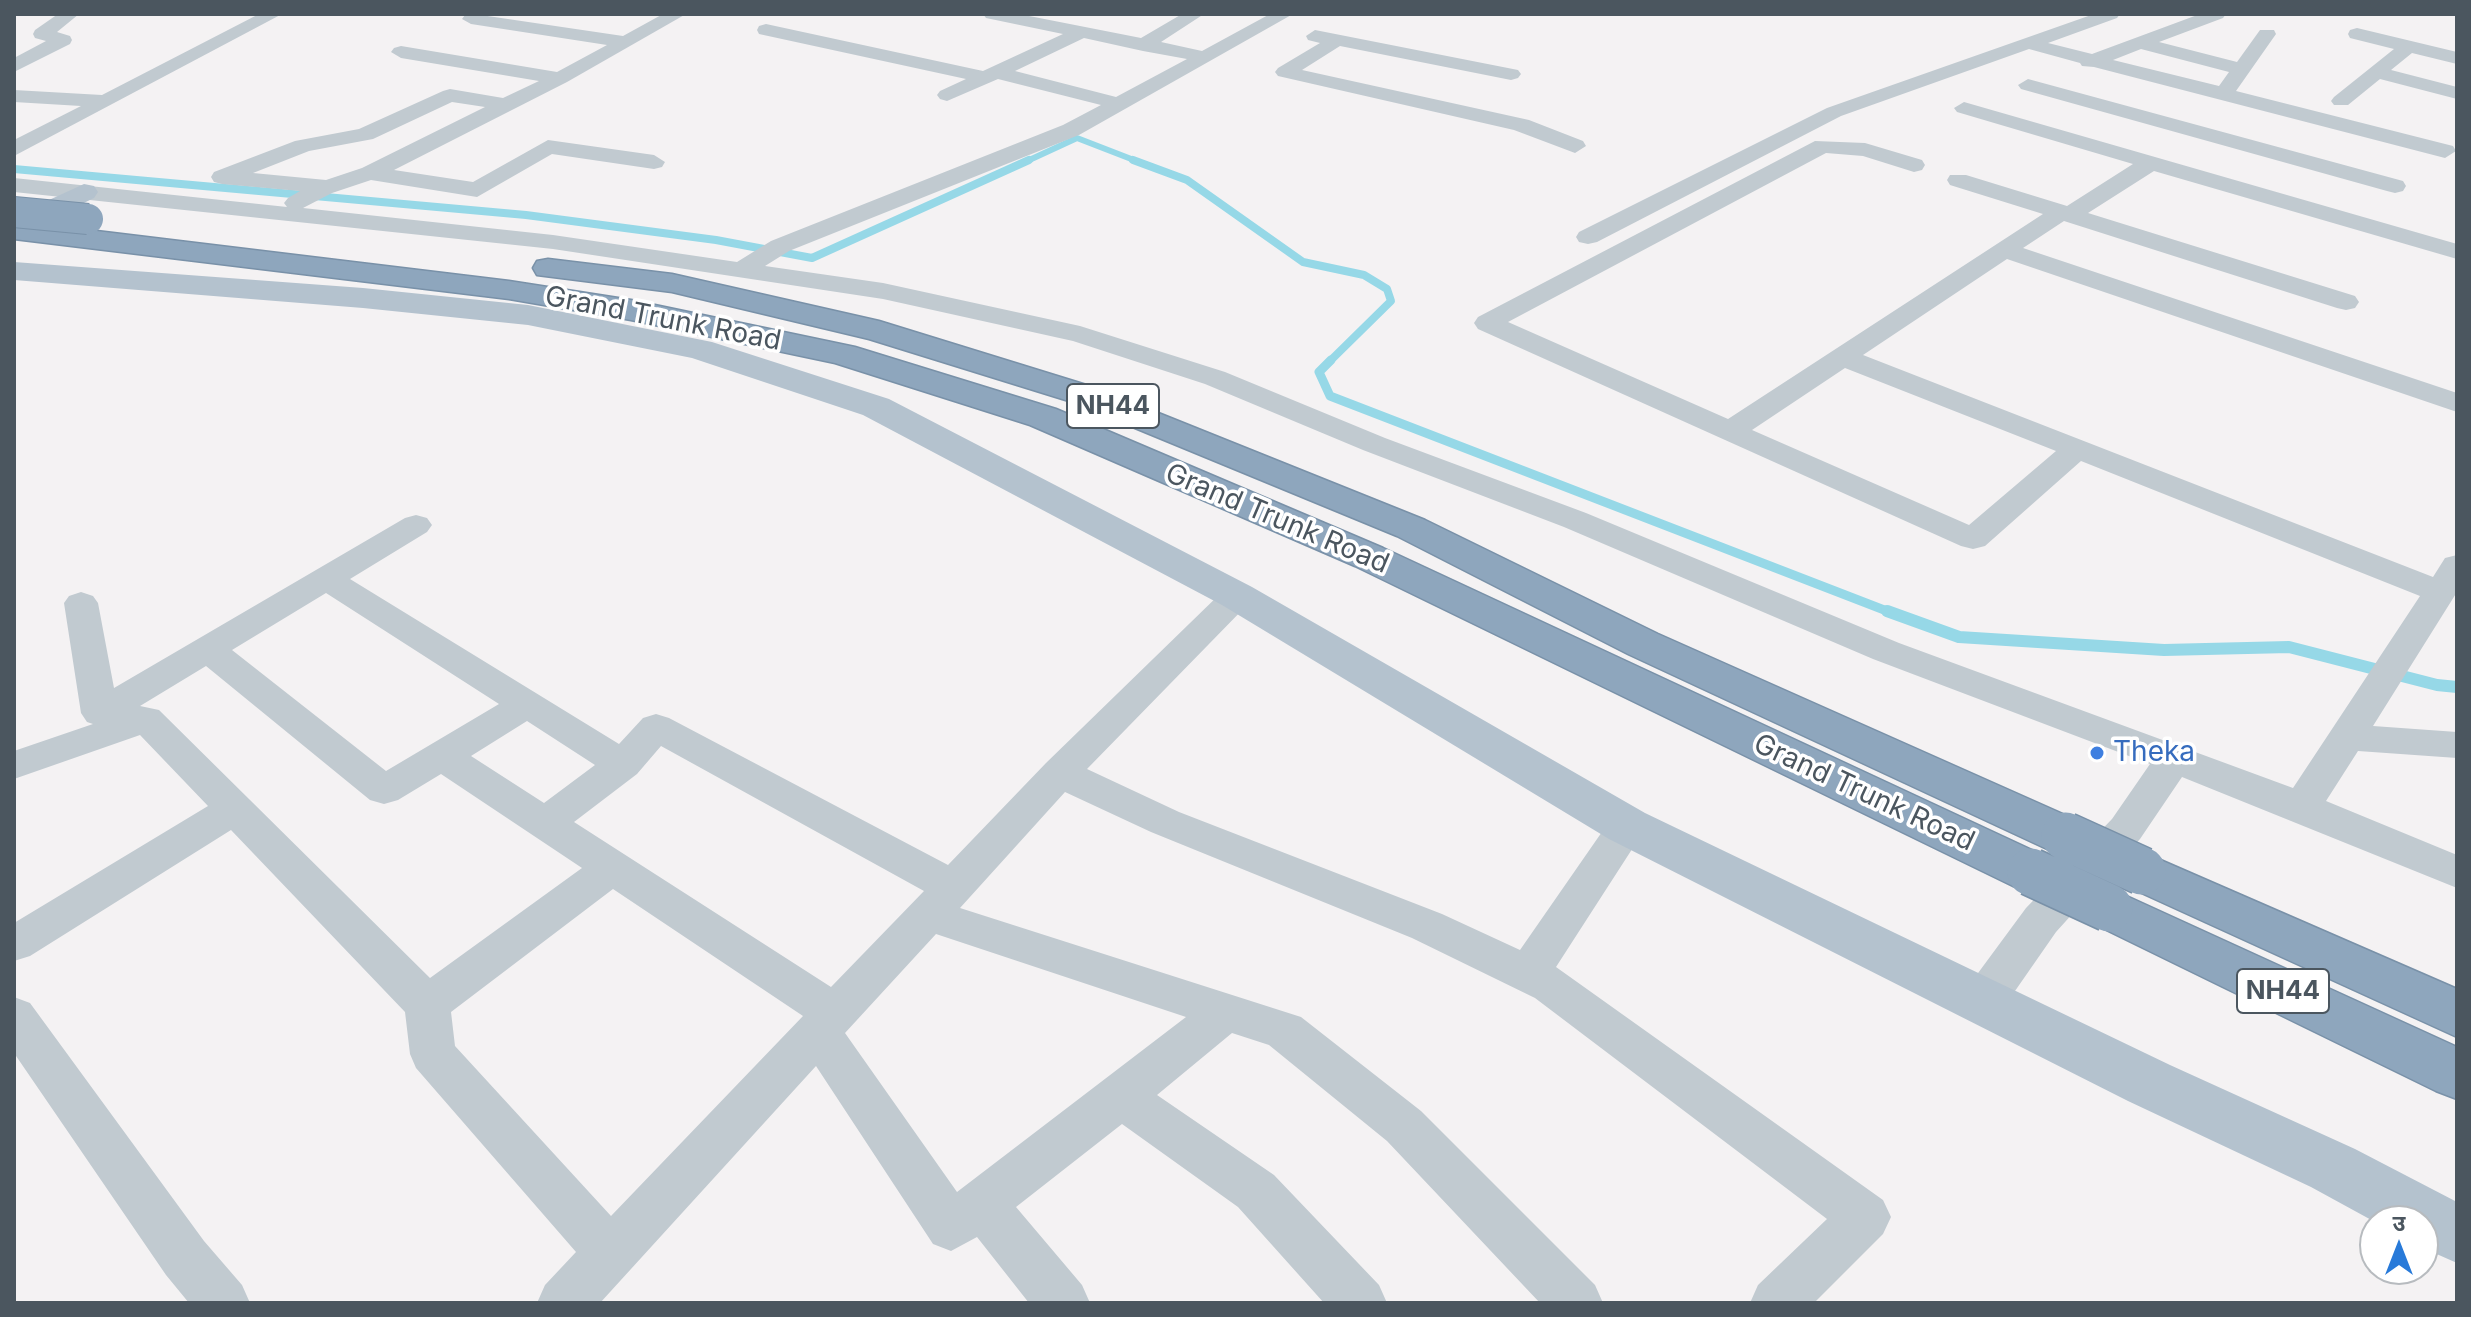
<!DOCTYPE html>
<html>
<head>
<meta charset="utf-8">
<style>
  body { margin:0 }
  #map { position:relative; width:2471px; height:1317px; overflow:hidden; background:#f4f2f3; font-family:Inter,"Noto Sans Devanagari",sans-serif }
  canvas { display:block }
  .frame { position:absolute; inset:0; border:16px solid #4b565f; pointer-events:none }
  .north { position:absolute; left:2359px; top:1205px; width:80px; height:80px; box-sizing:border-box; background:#fff; border:2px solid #b7bbbf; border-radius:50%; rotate:0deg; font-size:22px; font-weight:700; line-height:32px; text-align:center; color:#4b565f }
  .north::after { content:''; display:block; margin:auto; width:28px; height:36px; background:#287ad9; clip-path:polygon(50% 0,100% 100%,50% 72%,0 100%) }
</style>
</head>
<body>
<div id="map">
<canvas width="2471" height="1317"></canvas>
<div class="frame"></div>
<div class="north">उ</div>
</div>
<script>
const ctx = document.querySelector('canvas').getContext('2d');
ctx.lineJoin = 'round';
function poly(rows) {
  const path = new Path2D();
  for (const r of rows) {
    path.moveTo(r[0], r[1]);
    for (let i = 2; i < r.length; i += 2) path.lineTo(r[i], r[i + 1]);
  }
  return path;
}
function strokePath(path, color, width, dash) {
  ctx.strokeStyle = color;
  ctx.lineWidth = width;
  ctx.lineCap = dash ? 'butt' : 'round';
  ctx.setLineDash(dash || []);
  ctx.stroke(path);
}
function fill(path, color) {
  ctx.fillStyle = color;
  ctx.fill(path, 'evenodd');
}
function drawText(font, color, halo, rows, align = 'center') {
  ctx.font = font + ' Inter,sans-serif';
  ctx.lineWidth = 7;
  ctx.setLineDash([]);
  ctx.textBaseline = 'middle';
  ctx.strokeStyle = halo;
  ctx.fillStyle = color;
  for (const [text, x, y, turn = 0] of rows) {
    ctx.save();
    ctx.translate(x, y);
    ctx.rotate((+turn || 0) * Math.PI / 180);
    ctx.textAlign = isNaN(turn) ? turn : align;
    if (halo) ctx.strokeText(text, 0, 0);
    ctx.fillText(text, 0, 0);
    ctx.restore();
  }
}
strokePath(poly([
  [1025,162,1077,138,1139,162]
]), '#96d8e7', 6);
strokePath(poly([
  [1133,160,1187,180,1303,262,1364,275,1387,289,1391,301,1329,362],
  [14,169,526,215,716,240,812,258,1029,160]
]), '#96d8e7', 8);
strokePath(poly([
  [1331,360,1319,372,1330,396,1892,613]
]), '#96d8e7', 9);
strokePath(poly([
  [1887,611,1959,637,2164,650,2289,647,2437,685,2457,687]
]), '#96d8e7', 12);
const highway = poly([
  [14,221,509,281,631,300,855,347,1056,409,1383,548,2049,858,2057,872,2049,886,2031,891,2013,886,1355,566,1030,425,835,363,631,320,509,299,14,239,14,221],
  [548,259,672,274,879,321,1096,388,1425,520,1658,634,2083,823,2090,836,2083,849,2065,854,2047,849,1628,654,1397,536,1072,402,869,339,672,292,537,275,533,268,537,261,548,259],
  [2142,852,2457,989,2457,1037,2124,885,2116,871,2124,857,2142,852],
  [2109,888,2457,1047,2457,1099,2436,1091,2090,922,2083,908,2090,894,2109,888]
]);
strokePath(highway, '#7991a8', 3);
fill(poly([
  [58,14,79,14,57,32,70,36,72,40,70,44,14,72,14,58,46,41,35,38,33,34,35,30,58,14],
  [259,14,282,14,14,156,14,140,81,106,14,102,14,90,102,95,259,14],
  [474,14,623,36,663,14,686,14,567,82,394,170,473,182,548,140,654,155,665,162,662,167,654,169,552,154,477,197,371,180,332,193,303,208,553,235,737,262,771,241,1063,125,1101,105,998,79,947,101,940,99,937,95,940,91,966,79,759,34,757,30,759,26,766,24,983,71,1063,34,986,18,983,14,1019,14,1141,38,1182,14,1204,14,1161,42,1202,51,1270,14,1293,14,1079,135,789,251,765,266,883,283,1080,326,1225,372,1385,438,1586,513,1899,643,2293,788,2420,596,2081,461,1985,546,1973,549,1961,546,1478,329,1474,323,1478,317,1815,141,1865,143,1922,160,1925,165,1922,170,1914,172,1863,156,1826,153,1508,322,1728,419,2043,214,1950,185,1947,180,1950,175,1966,175,2067,206,2133,164,1957,112,1954,108,1964,102,2457,244,2457,259,2154,171,2088,213,2355,296,2359,302,2355,308,2346,310,2337,308,2064,221,2023,248,2457,393,2457,412,2007,259,1863,355,2433,577,2445,558,2457,555,2457,592,2373,726,2457,732,2457,758,2358,751,2326,801,2457,855,2457,888,2182,777,2140,839,2056,932,1999,1014,1983,1019,1967,1014,1960,1001,1967,988,2026,908,2112,819,2150,764,1873,659,1564,527,1363,450,1205,384,1073,341,883,299,553,249,14,192,14,178,287,207,284,203,288,198,300,191,222,184,214,182,211,177,214,172,295,141,359,129,443,91,450,89,503,98,539,81,401,58,391,52,394,48,401,46,557,72,607,45,471,24,462,19,465,15,474,14],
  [1084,38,1143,51,1187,59,1116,97,1015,71,1084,38],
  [452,102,485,107,362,168,326,180,253,173,309,151,373,139,452,102],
  [1845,368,2056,451,1969,525,1752,430,1845,368],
  [2094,14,2120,14,2117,18,2048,43,2092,54,2200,14,2226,14,2223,18,2159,42,2237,62,2260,30,2274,30,2276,34,2236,91,2453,146,2456,151,2445,158,2094,67,2082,66,2080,63,2029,49,1841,116,1597,242,1588,244,1579,242,1576,237,1579,232,1827,108,2094,14],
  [2141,49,2229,72,2219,86,2113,60,2141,49],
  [2357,28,2457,52,2457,64,2412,53,2391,70,2457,87,2457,99,2380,79,2348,105,2334,105,2331,101,2334,97,2394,49,2350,38,2348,34,2350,30,2357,28],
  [1315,30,1518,70,1521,74,1518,78,1511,80,1340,46,1302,70,1529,120,1583,141,1586,146,1575,153,1514,130,1278,76,1275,72,1278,68,1320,43,1308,40,1306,36,1315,30],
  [2028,79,2403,181,2406,186,2403,191,2395,193,2387,191,2021,89,2018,85,2028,79],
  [416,515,427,518,432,525,427,532,350,579,619,744,643,718,656,714,669,718,948,865,1046,763,1225,589,1237,586,1249,589,1254,596,1249,603,1087,769,1179,812,1442,914,1520,950,1613,816,1627,811,1641,816,1647,826,1556,967,1883,1200,1891,1217,1883,1234,1814,1303,1750,1303,1758,1285,1827,1219,1535,998,1412,938,1151,832,1065,792,960,908,1301,1017,1421,1111,1595,1285,1603,1303,1540,1303,1387,1141,1269,1045,1232,1033,1157,1095,1274,1175,1379,1285,1387,1303,1324,1303,1238,1207,1122,1124,1016,1207,1082,1285,1090,1303,1029,1303,977,1237,951,1251,933,1244,816,1066,600,1303,537,1303,545,1285,576,1252,416,1068,410,1054,405,1012,231,830,30,956,14,961,14,923,208,806,140,735,14,779,14,751,93,724,87,722,81,713,64,603,69,596,81,592,93,596,98,603,114,688,405,518,416,515],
  [326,593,499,704,386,771,232,650,326,593],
  [206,666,370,800,384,804,398,800,441,774,582,868,430,978,159,710,140,706,206,666],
  [527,721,595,765,544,803,471,756,527,721],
  [661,746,924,891,831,987,574,822,637,774,661,746],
  [613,889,803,1016,611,1216,455,1046,451,1012,613,889],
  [936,934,1186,1017,957,1192,845,1033,936,934],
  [14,997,30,1003,204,1241,242,1285,250,1303,189,1303,166,1275,14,1053,14,997]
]), '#c1cad0');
fill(poly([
  [84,184,94,186,98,192,94,198,14,237,14,216,84,184],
  [14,262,363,288,528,305,712,342,889,399,1252,587,1645,813,2170,1065,2355,1149,2457,1202,2457,1263,2423,1248,2423,1221,2375,1222,2311,1187,2128,1101,1609,839,1222,605,863,415,692,358,528,325,363,308,14,280,14,262]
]), '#b4c2ce');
fill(highway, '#8ea6bd');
const highwayBridgeFar1 = poly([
  [14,212,88,219]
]);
const highwayBridge = poly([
  [2065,836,2142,871],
  [2031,872,2109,908]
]);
strokePath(highwayBridgeFar1, '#7991a8', 32, []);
strokePath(highwayBridge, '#7991a8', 50, []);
strokePath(highwayBridgeFar1, '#8ea6bd', 30);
strokePath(highwayBridge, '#8ea6bd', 47);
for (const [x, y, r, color] of [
  [2097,753,8,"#3f7fe0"]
]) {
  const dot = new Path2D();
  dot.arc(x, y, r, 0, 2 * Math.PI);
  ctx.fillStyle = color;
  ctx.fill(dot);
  strokePath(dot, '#fff', 3);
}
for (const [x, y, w] of [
  [1113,406,92],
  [2283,991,92]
]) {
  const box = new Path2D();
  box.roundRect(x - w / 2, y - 22, w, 44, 6);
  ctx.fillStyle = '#fff';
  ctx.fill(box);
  strokePath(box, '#4b565f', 2);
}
drawText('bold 26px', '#4b565f', null, [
  ["NH44",1113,406],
  ["NH44",2283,991]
]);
drawText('28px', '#4b565f', '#fff', [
  ["Grand Trunk Road",663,319,11],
  ["Grand Trunk Road",1277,519,23],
  ["Grand Trunk Road",1864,793,25]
]);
drawText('28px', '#366cbe', '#fff', [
  ["Theka",2113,753]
], 'left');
</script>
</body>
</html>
